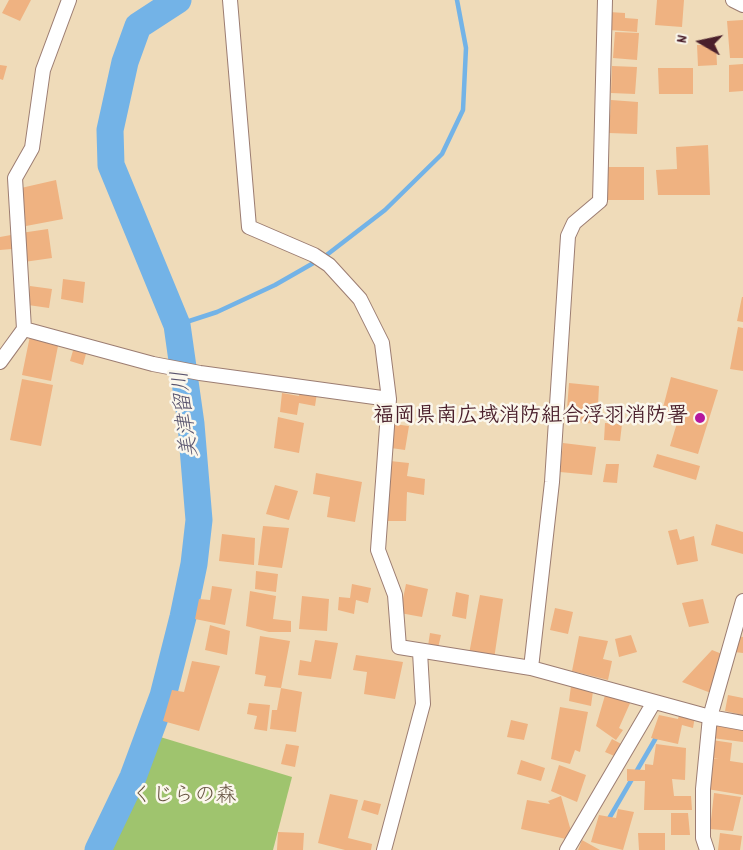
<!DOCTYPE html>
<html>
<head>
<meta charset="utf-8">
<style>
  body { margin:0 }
  #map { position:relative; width:743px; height:850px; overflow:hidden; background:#efdbb9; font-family:Dekko,sans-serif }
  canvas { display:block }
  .north { position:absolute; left:671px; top:12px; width:60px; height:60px; -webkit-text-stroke:4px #fbf7ec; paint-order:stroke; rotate:279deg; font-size:16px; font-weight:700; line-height:24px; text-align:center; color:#4a1f2b }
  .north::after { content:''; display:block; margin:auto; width:21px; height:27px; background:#4a1f2b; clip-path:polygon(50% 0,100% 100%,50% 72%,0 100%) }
</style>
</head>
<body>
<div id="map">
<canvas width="743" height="850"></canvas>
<div class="north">N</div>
</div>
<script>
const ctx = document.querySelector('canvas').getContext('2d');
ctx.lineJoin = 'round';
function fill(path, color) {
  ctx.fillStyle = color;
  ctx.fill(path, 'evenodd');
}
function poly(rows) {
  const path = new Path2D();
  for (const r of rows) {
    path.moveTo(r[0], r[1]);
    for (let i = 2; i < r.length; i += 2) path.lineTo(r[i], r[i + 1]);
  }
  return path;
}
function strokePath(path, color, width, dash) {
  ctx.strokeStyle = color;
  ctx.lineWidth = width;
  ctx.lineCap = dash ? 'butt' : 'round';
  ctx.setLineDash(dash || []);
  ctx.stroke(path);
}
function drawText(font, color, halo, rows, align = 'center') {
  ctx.font = font + ' Dekko,"Klee One",sans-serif';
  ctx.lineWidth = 5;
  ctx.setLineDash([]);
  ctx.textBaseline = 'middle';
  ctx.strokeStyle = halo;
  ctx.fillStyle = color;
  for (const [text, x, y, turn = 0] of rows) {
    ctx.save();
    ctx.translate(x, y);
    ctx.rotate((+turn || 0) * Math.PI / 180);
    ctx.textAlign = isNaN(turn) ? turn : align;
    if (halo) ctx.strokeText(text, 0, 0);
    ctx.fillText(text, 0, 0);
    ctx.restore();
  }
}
fill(poly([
  [157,736,292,777,273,850,104,850]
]), '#9fc46e');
strokePath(poly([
  [177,325,217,312,275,285,324,257,385,210,442,154,463,110,466,48,457,0],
  [607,822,657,736]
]), '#73b3e7', 4.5);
strokePath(poly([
  [98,850,133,777,163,696,183,617,194,564,199,520,191,424,177,325,111,165,110,130,125,62,138,26,178,0]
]), '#73b3e7', 27);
fill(poly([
  [9,0,31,0,20,21,2,13],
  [657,0,684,0,682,27,655,25],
  [609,12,625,13,625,18,638,19,637,32,609,30],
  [743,20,743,58,730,58,727,21],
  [615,32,639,33,637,60,613,58],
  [697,45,716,45,717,65,698,66],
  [743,64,743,91,729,92,729,65],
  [0,65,7,66,3,80,0,79],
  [612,66,637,67,635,94,611,93],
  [658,68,693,68,693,94,659,94],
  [611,100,638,102,637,134,609,133],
  [708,145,710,195,658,195,656,170,677,169,676,147],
  [606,167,644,167,644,200,607,200],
  [56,180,63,219,26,226,21,188],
  [48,229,52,258,24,262,21,233],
  [11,235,12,249,0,250,0,237],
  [63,279,85,282,83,303,61,299],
  [30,286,52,289,49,308,28,305],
  [742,297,743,297,743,322,737,321],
  [738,327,743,328,743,371,730,369],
  [30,336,59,341,51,381,22,375],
  [74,347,87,350,83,365,70,361],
  [671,377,718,390,698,454,670,446,677,423,660,419],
  [22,379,53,385,41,446,10,440],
  [569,383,599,386,597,424,566,421],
  [300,387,317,393,315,406,299,403,297,415,280,412,282,393,299,396],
  [278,417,304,423,299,453,274,448],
  [605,423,622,424,620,441,604,440],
  [393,424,409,426,405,450,391,448],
  [563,443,596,447,592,475,560,472],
  [657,454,700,466,696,480,653,467],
  [390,461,409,463,407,476,425,479,424,495,407,492,406,521,385,521],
  [606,464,619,464,617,483,603,482],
  [316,473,362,482,355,522,327,517,330,497,313,494],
  [275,485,298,491,289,520,266,514],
  [716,524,743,532,743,554,711,545],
  [263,526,289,528,282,568,258,565],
  [677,529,680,540,694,536,698,561,677,565,668,531],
  [222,534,255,538,254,565,219,561],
  [256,571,278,574,276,592,255,589],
  [352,584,371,588,368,603,356,600,354,614,338,610,339,597,350,598],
  [406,584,428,589,422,617,400,613],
  [212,586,232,589,225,625,195,619,199,599,210,600],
  [250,591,276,596,273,619,291,621,291,632,269,632,246,626],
  [456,592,469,595,466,619,452,616],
  [480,595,503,599,494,659,469,654],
  [302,596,329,599,327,631,299,629],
  [703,599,709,623,689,627,682,603],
  [555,608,573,612,568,634,550,630],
  [210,625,230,631,227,655,205,650],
  [430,633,441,635,438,648,428,646],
  [631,635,637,652,619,657,615,639],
  [260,636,290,641,281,688,264,686,266,676,255,674],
  [579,636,608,641,603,659,612,661,608,680,572,671],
  [736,636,743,637,743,653,734,652],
  [315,640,338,643,331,679,298,675,300,660,311,662],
  [712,650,722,654,711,693,682,682],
  [356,655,403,662,395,699,364,694,367,672,353,670],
  [192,661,220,666,199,731,163,721,172,690,184,692],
  [571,686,593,691,591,706,569,701],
  [281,688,302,692,296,732,270,729,272,710,277,710],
  [606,692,631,701,619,728,623,730,616,740,596,726],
  [728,695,743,698,743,715,725,711],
  [249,703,270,705,267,731,254,729,257,716,247,714],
  [560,707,588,712,580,752,575,750,570,764,551,759],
  [680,712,695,716,693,728,682,725,678,744,651,738,659,715,678,719],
  [511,720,528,724,524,740,507,737],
  [716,723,743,727,743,742,712,738],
  [612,739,625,746,619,758,605,752],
  [712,740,732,743,730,761,743,763,743,795,707,789,710,759,719,759,709,758],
  [286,744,299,746,295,767,281,764],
  [656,744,686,748,685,780,672,779,674,796,691,796,692,810,644,810,645,781,627,781,627,769,645,770,645,764,653,765],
  [521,760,545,768,541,781,517,774],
  [559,765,586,775,577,802,551,791],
  [714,793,741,797,733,831,710,829],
  [330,794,358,800,348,838,372,844,371,850,345,850,318,843],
  [561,796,571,831,566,839,521,829,527,800,550,804,548,801],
  [364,800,381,804,378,815,361,810],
  [618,809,634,812,623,850,591,842,599,815,616,818],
  [671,813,688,813,690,835,671,835],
  [278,832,304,833,303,850,277,850],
  [638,833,665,833,665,850,639,850],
  [720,833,742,836,740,850,718,850],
  [582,840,600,850,578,850]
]), '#efb281');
const minor = poly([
  [230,0,249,227,314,255,329,265,360,299,382,343,389,399,378,550,395,595,399,647,531,668,710,717,743,723],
  [733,0,743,5],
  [24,329,153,364,200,373,389,399],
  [0,362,24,329,15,178,32,148,43,70,69,0],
  [531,668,552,482,568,236,574,223,600,201,605,0],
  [384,850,423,704,420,652],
  [567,850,654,702],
  [707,850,703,838,703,789,710,717,743,601]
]);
strokePath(minor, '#9c7d72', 16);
strokePath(minor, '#fff', 14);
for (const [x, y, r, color] of [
  [700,418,6,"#b5179e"]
]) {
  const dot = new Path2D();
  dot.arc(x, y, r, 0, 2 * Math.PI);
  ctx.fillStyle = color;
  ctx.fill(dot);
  strokePath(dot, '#fbf7ec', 2);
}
drawText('bold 21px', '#4a1f2b', '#fbf7ec', [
  ["福岡県南広域消防組合浮羽消防署",688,418]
], 'right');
drawText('21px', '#64513f', '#fbf7ec', [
  ["くじらの森",184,798]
]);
drawText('italic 22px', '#58536d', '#fbf7ec', [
  ["美津留川",188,414,-97]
]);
</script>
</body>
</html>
